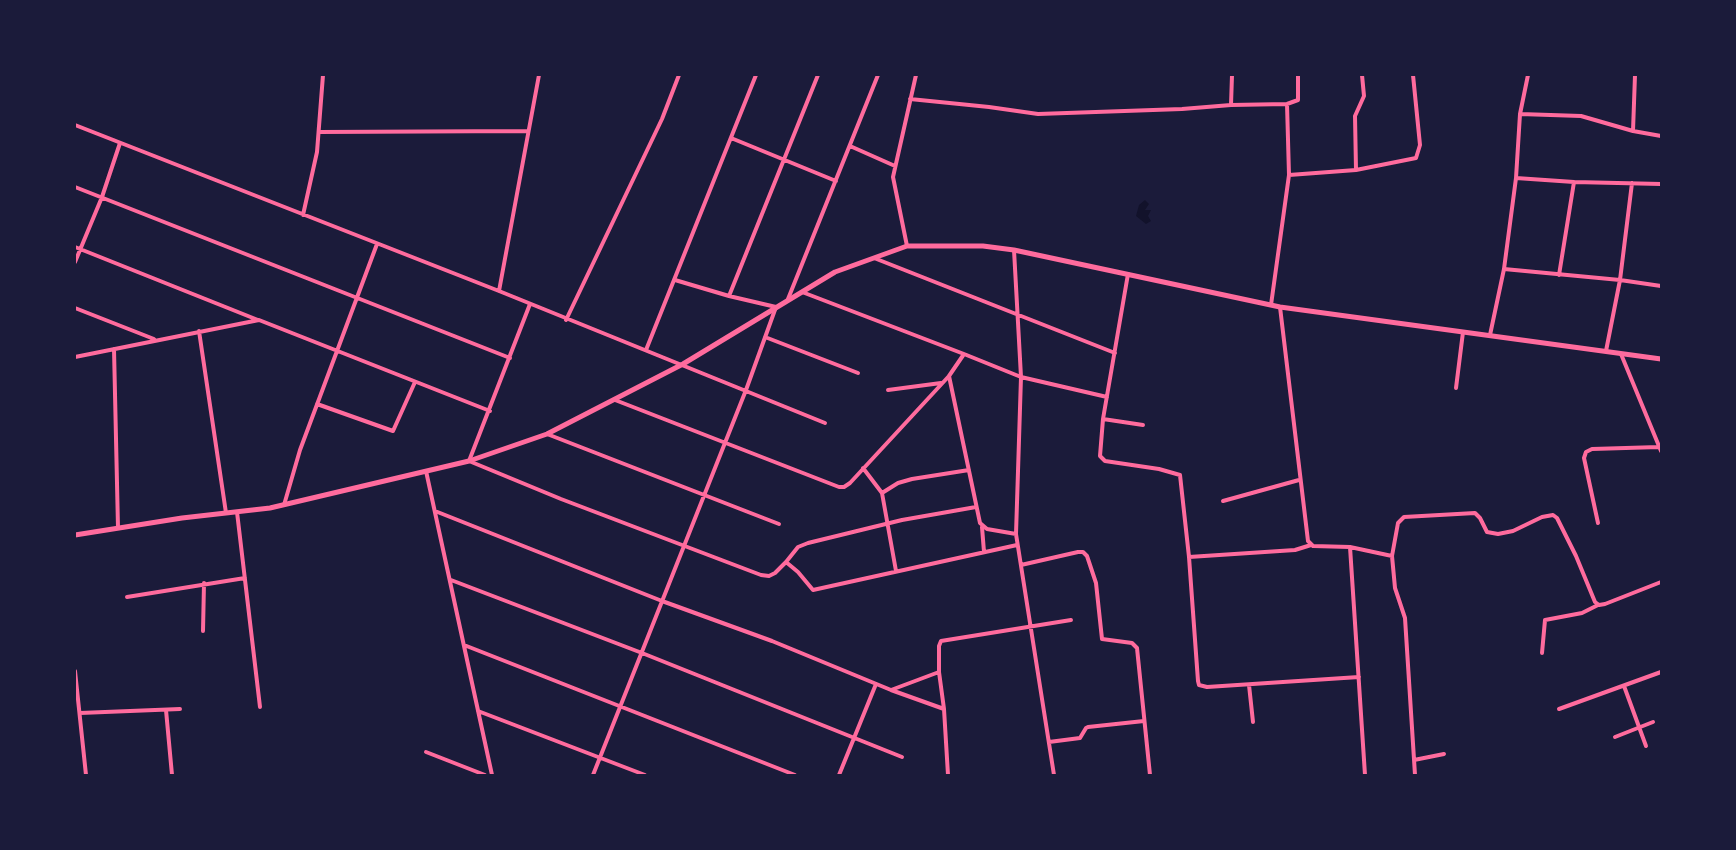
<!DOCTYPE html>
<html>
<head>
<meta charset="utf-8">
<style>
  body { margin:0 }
  #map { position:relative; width:1736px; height:850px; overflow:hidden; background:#1b1b3a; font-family:"Roboto Condensed",sans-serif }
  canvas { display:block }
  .frame { position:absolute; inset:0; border:76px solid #1b1b3a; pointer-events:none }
</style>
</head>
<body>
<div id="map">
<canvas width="1736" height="850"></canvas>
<div class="frame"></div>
</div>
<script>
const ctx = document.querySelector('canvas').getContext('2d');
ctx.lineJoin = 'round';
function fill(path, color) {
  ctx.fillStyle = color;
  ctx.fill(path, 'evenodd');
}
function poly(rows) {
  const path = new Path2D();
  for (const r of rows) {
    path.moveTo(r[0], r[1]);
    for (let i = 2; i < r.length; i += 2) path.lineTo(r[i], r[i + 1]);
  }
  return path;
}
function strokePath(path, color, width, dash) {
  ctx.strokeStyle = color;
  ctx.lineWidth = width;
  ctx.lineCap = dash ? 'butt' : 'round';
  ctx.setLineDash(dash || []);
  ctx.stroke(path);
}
fill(poly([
  [1145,200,1149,204,1145,210,1151,210,1148,216,1151,221,1146,224,1136,216,1139,205]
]), '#12122b');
strokePath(poly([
  [910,99,989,107,1038,114,1182,109,1231,105,1287,104,1298,100,1298,75],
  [1231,105,1232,75],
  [1520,114,1581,116,1633,131,1661,136],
  [75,125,499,291,825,423],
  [1633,131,1635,75],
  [319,132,527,131],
  [731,138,836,181],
  [850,146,895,166],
  [1356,170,1355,116,1364,96,1362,75],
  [1289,175,1356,170,1416,158,1420,145,1413,75],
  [1516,178,1574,182,1661,184],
  [75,187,510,358],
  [303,215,317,152,323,75],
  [907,246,893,177,916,75],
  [75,247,258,320],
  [1014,250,1021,377,1016,534,1054,775],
  [874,258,1115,353],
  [75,262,102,197,120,143],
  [1504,269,1620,280,1661,286],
  [1128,274,1103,419,1100,456,1105,461,1159,469,1180,475,1189,557],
  [1559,275,1574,182],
  [499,291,539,75],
  [802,292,964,354],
  [729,296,818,75],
  [788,299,878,75],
  [530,304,469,461,561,499,761,575,769,576,775,573,786,562,798,572,813,590,1017,545],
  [1271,305,1289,175,1287,104],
  [1280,307,1308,541,1313,546,1350,547,1392,556,1395,588,1405,618,1415,775],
  [75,308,154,339],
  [566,320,662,119,679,75],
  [199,331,226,513],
  [1490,335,1504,269,1516,178,1520,114,1528,75],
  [765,337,858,373],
  [114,349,118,528],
  [646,350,756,75],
  [1606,351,1620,280,1632,183],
  [1621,354,1661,451],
  [75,357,259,320,490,411],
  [949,376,980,523,987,529,1016,534],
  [1456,388,1463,332],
  [888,390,941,383],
  [615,400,839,487,844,487,850,483,949,376,964,354,1021,377,1107,397],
  [317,404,393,431,415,382],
  [1103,419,1143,425],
  [547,434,779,524],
  [863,468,882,493],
  [426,471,492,775],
  [1223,501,1299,480],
  [284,505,300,450,377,244],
  [435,511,662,601,772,641,891,690,944,709,948,775],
  [237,512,260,707],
  [1598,523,1584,458,1586,452,1592,449,1659,447],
  [982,527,984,552],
  [1311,545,1295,550,1189,557,1198,681,1199,685,1207,687,1359,677],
  [1350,547,1365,775],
  [1392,556,1398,523,1404,517,1475,513,1480,518,1487,532,1498,534,1513,531,1542,517,1553,515,1557,518,1576,556,1595,602,1599,605,1605,604,1661,582],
  [786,562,798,547,808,543,902,520,976,507],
  [1021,565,1078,552,1083,552,1087,556,1096,583,1102,639,1132,643,1137,648,1150,775],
  [896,571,882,493,898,483,912,479,969,470],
  [451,580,642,653,902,757],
  [127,597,245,578],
  [203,631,204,583],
  [464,645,795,775],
  [1542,653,1545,620,1582,613,1598,605],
  [75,671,86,775],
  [1249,685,1253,722],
  [1624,686,1646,746],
  [891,690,939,672],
  [944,709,939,672,939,646,941,641,1071,620],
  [1559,709,1661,672],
  [166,710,172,775],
  [478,711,645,775],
  [80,713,180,709],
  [1615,737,1653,722],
  [1049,742,1080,738,1086,728,1088,727,1144,721],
  [426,752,485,775],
  [1414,760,1444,754],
  [593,775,746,390,776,307,729,296,675,280],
  [839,775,876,684]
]), '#ff6b9d', 4);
strokePath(poly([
  [75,535,182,518,270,508,469,461,547,434,683,364,835,272,907,246,983,246,1014,250,1280,307,1661,359]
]), '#ff6b9d', 5);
</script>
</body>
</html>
